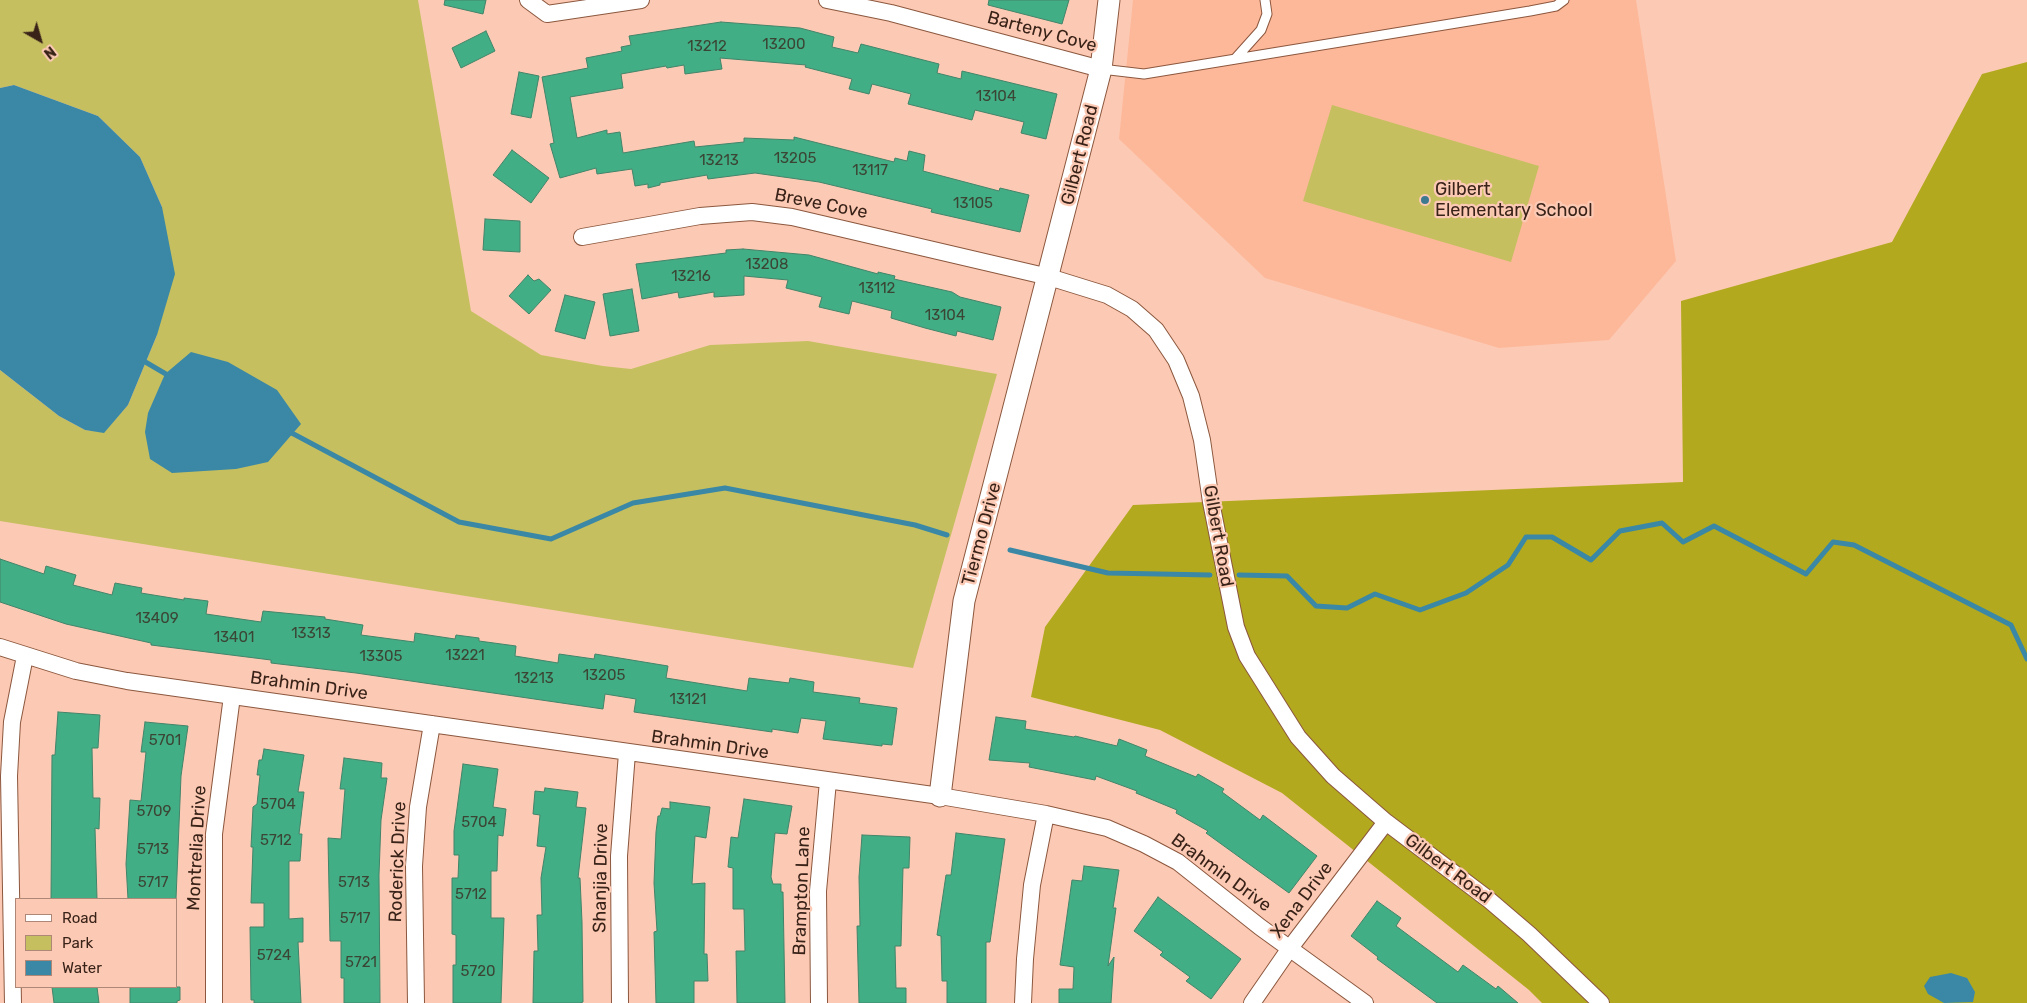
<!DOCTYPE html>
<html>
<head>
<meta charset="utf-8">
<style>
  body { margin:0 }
  #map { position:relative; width:2027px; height:1003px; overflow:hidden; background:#fccab4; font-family:Rubik,sans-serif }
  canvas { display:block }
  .legend { position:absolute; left:15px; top:898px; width:162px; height:90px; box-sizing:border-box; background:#fccab4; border:1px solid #ae8776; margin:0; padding:6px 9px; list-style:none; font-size:15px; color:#392218 }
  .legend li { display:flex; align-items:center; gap:10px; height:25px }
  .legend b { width:25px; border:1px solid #ae8776 }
  .north { position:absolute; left:15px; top:15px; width:50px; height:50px; -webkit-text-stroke:4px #fccab4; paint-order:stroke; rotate:142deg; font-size:14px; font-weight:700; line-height:20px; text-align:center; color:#392218 }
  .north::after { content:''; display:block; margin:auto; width:18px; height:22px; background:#392218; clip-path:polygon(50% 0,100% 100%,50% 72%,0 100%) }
</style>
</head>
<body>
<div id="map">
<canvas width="2027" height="1003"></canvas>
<ul class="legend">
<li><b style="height:6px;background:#fff"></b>Road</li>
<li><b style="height:14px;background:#c6bf60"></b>Park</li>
<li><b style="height:14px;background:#3a88a5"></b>Water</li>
</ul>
<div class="north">N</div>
</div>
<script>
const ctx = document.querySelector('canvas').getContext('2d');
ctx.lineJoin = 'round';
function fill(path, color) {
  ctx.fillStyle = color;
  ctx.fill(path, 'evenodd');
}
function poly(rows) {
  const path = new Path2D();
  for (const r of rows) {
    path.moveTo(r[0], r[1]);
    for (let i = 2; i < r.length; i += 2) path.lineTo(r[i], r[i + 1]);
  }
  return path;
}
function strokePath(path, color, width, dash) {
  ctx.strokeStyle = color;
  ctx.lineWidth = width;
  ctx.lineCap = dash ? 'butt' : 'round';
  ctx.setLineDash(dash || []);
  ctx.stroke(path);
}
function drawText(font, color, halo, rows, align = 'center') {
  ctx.font = font + ' Rubik,sans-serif';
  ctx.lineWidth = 4.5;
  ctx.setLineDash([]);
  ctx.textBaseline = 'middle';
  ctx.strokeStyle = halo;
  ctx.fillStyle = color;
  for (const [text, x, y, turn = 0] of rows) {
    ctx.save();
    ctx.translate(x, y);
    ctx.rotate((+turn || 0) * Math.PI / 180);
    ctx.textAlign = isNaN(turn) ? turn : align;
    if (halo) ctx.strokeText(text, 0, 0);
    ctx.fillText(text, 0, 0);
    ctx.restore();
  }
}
fill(poly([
  [1133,0,1636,0,1676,261,1609,340,1499,348,1265,278,1119,139]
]), '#fdb89a');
fill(poly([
  [0,0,418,0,471,311,541,355,603,366,631,369,710,345,808,341,997,374,913,668,0,521,0,370,59,416,85,430,104,432,128,405,157,335,162,207,140,157,98,116,14,85,0,88],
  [1332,105,1539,166,1511,262,1303,201]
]), '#c6bf60');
fill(poly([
  [2027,62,2027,1003,1542,1003,1529,990,1282,793,1160,730,1031,697,1045,627,1133,505,1683,482,1681,301,1892,242,1982,74]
]), '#b2a91f');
fill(poly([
  [14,85,98,116,140,157,162,207,175,274,157,335,128,405,104,433,85,430,59,416,0,370,0,88],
  [191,352,228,362,277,390,301,424,268,462,236,469,172,473,150,459,145,432,148,413,165,374],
  [1951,973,1967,978,1975,992,1973,1002,1944,1003,1928,994,1924,986,1930,977]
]), '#3a88a5');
strokePath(poly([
  [142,360,171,377],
  [288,431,459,522,551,539,633,503,725,488,915,525,947,535],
  [1010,550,1108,573,1210,575],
  [1239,575,1287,576,1316,606,1347,608,1375,594,1420,610,1466,593,1508,565,1526,537,1552,537,1591,560,1620,531,1662,523,1683,542,1714,526,1806,574,1833,542,1854,545,2011,625,2027,659]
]), '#3a88a5', 5);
const building = poly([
  [445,0,486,0,483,14,444,5,445,0],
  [989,0,1069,0,1062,24,988,5,989,0],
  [721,22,800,28,834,37,832,47,858,53,861,44,939,64,937,73,961,79,962,71,1057,94,1046,139,1021,133,1024,122,975,110,972,120,908,104,911,94,872,84,869,94,849,89,852,79,805,67,806,65,720,58,722,69,685,74,684,65,667,68,666,66,621,74,623,88,570,97,577,138,607,130,607,134,620,132,623,153,694,141,695,147,744,142,744,138,794,140,794,137,894,162,895,158,907,161,909,151,925,155,923,171,999,191,1000,188,1029,195,1020,232,931,212,932,209,819,182,755,173,708,179,707,175,660,183,660,185,648,188,648,184,635,186,632,169,597,174,596,168,560,178,550,144,554,143,542,77,588,68,586,58,622,51,621,47,631,45,629,36,721,22],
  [486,31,495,51,461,68,452,48,486,31],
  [519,72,539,76,531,118,511,114,519,72],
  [512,150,549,178,531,203,493,175,512,150],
  [485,219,520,221,520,252,483,250,485,219],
  [743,249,809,255,878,274,878,272,895,276,894,279,952,292,960,297,1001,307,993,340,957,331,956,336,925,328,891,318,892,311,852,301,849,314,819,307,822,297,786,288,788,280,744,276,744,295,714,297,714,292,679,298,678,292,642,299,636,264,726,253,726,250,743,249],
  [528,275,534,281,539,279,551,290,529,314,509,296,528,275],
  [632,289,639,331,610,336,603,294,632,289],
  [565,295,595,302,585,339,555,331,565,295],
  [0,559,44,574,46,566,76,575,73,585,112,595,115,583,142,588,141,593,184,600,184,598,208,601,206,614,261,622,263,611,325,617,325,619,363,625,361,635,414,642,415,633,455,639,456,635,479,638,479,641,516,646,515,656,558,663,559,654,594,659,595,654,668,666,666,678,747,691,749,678,789,683,790,678,814,682,813,692,860,698,859,703,897,708,892,745,882,744,882,746,823,739,826,721,801,718,798,733,772,729,772,732,634,712,636,699,605,694,603,709,356,673,271,663,271,660,151,645,151,643,66,624,0,602,0,559],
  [58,712,100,715,98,748,92,748,93,798,100,798,99,829,95,828,97,899,51,899,52,755,55,755,58,712],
  [996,717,1026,721,1025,729,1074,737,1075,736,1117,746,1119,739,1147,750,1145,756,1196,777,1198,774,1224,789,1222,792,1260,820,1263,815,1317,856,1289,893,1206,833,1208,831,1176,813,1177,810,1136,793,1137,791,1096,776,1095,780,1029,767,1030,763,989,760,996,717],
  [145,722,188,726,181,776,176,899,128,899,126,864,130,800,141,801,146,752,141,752,145,722],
  [264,749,304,755,298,792,304,792,299,834,302,834,300,861,289,861,289,919,303,918,303,942,298,942,301,1003,254,1003,254,1000,251,1000,250,927,264,927,264,903,251,903,253,847,251,847,253,807,257,804,260,775,257,775,259,760,262,760,264,749],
  [344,758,382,763,381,778,387,778,381,820,379,875,380,1003,344,1003,344,978,341,978,341,941,330,941,328,838,341,839,345,789,340,789,344,758],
  [463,764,498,769,493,807,506,809,503,836,498,835,497,871,491,871,491,918,504,918,501,1003,453,1003,453,965,456,965,456,935,452,934,452,878,458,878,459,855,454,855,454,831,463,764],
  [545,788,578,792,576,807,586,808,578,878,580,878,582,922,583,1002,580,1003,533,1003,534,951,538,951,537,915,542,915,541,878,546,847,537,846,540,815,533,814,535,791,544,792,545,788],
  [744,799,792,806,787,834,775,833,771,877,773,884,781,884,781,892,783,892,785,1003,737,1003,736,951,745,951,744,909,733,909,733,868,728,867,731,837,738,838,744,799],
  [670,802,710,807,706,838,695,836,692,884,705,883,704,954,707,954,708,981,694,981,694,1003,656,1003,654,932,657,931,654,883,656,832,658,816,660,816,662,808,670,809,670,802],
  [956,833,1005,839,990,942,986,942,986,1003,947,1003,947,981,942,981,941,936,937,935,946,875,951,875,956,833],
  [862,835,910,837,909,868,903,868,901,946,895,946,896,988,906,988,906,1003,859,1003,857,926,860,926,859,877,862,835],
  [1084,866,1119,870,1113,908,1116,908,1108,966,1114,957,1111,1003,1059,1003,1059,989,1073,989,1074,967,1060,965,1072,880,1082,881,1084,866],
  [1158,897,1241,959,1211,999,1186,981,1190,977,1160,955,1163,952,1134,931,1158,897],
  [1377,901,1401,918,1396,926,1458,972,1463,965,1496,989,1498,986,1518,1003,1437,1003,1377,959,1378,957,1351,936,1377,901],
  [52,987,97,987,99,1003,54,1003,52,987],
  [130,987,180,987,180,1000,177,1001,177,1003,130,1003,130,987]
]);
fill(building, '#42ae86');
strokePath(building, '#428469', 1);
const service = poly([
  [1235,59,1261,30,1267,14,1265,0],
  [1101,69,1144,74,1530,11,1556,6,1564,0]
]);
const minor = poly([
  [528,0,547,14,641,0],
  [827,0,891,13,1101,69],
  [582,237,700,216,752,212,792,217,1049,277,1107,295,1132,309,1156,330,1176,360,1191,396,1202,440,1211,502,1236,627,1247,656,1298,737,1333,776,1386,822,1488,899,1529,934,1601,1003],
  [0,647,76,671,127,681,940,796,1046,814,1107,828,1144,844,1178,862,1260,927,1365,1003],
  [13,1003,9,776,12,722,25,656],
  [214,1003,214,834,232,696],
  [416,1003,414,866,418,807,432,724],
  [620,1003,619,856,627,753],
  [819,1003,818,891,828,781],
  [1023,1003,1025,959,1032,885,1046,814],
  [1252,1003,1290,948,1386,822]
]);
const tertiary = poly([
  [940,796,964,601,1101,69,1109,0]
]);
strokePath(service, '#8c573e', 11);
strokePath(minor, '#8c573e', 18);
strokePath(tertiary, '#8c573e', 23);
strokePath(service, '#fff', 9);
strokePath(minor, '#fff', 16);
strokePath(tertiary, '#fff', 21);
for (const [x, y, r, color] of [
  [1425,200,5,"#3d7a91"]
]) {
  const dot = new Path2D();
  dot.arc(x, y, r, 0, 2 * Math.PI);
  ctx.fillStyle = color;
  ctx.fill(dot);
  strokePath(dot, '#fccab4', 2);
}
drawText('15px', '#3b4534', null, [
  ["13200",784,45],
  ["13212",707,47],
  ["13104",996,97],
  ["13205",795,159],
  ["13213",719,161],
  ["13117",870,171],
  ["13105",973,204],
  ["13208",767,265],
  ["13216",691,277],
  ["13112",877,289],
  ["13104",945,316],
  ["13409",157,619],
  ["13313",311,634],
  ["13401",234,638],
  ["13221",465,656],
  ["13305",381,657],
  ["13205",604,676],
  ["13213",534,679],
  ["13121",688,700],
  ["5701",165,741],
  ["5704",278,805],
  ["5709",154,812],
  ["5704",479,823],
  ["5712",276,841],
  ["5713",153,850],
  ["5717",153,883],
  ["5713",354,883],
  ["5712",471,895],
  ["5717",355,919],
  ["5724",274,956],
  ["5721",361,963],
  ["5720",478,972]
]);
drawText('18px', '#392218', '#fccab4', [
  ["Barteny Cove",1042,32,15],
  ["Gilbert Road",1080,155,-76],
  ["Breve Cove",821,204,11],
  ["Tiermo Drive",982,534,-75],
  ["Gilbert Road",1218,536,80],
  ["Brahmin Drive",309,686,8],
  ["Brahmin Drive",710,745,8],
  ["Montrelia Drive",197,848,-87],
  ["Roderick Drive",398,862,-88],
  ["Gilbert Road",1448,869,37],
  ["Brahmin Drive",1221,873,36],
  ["Shanjia Drive",601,878,-89],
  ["Brampton Lane",802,891,-88],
  ["Xena Drive",1302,900,-53]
]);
drawText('18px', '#392218', '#fccab4', [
  ["Gilbert",1435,190],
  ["Elementary School",1435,211]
], 'left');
</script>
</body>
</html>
